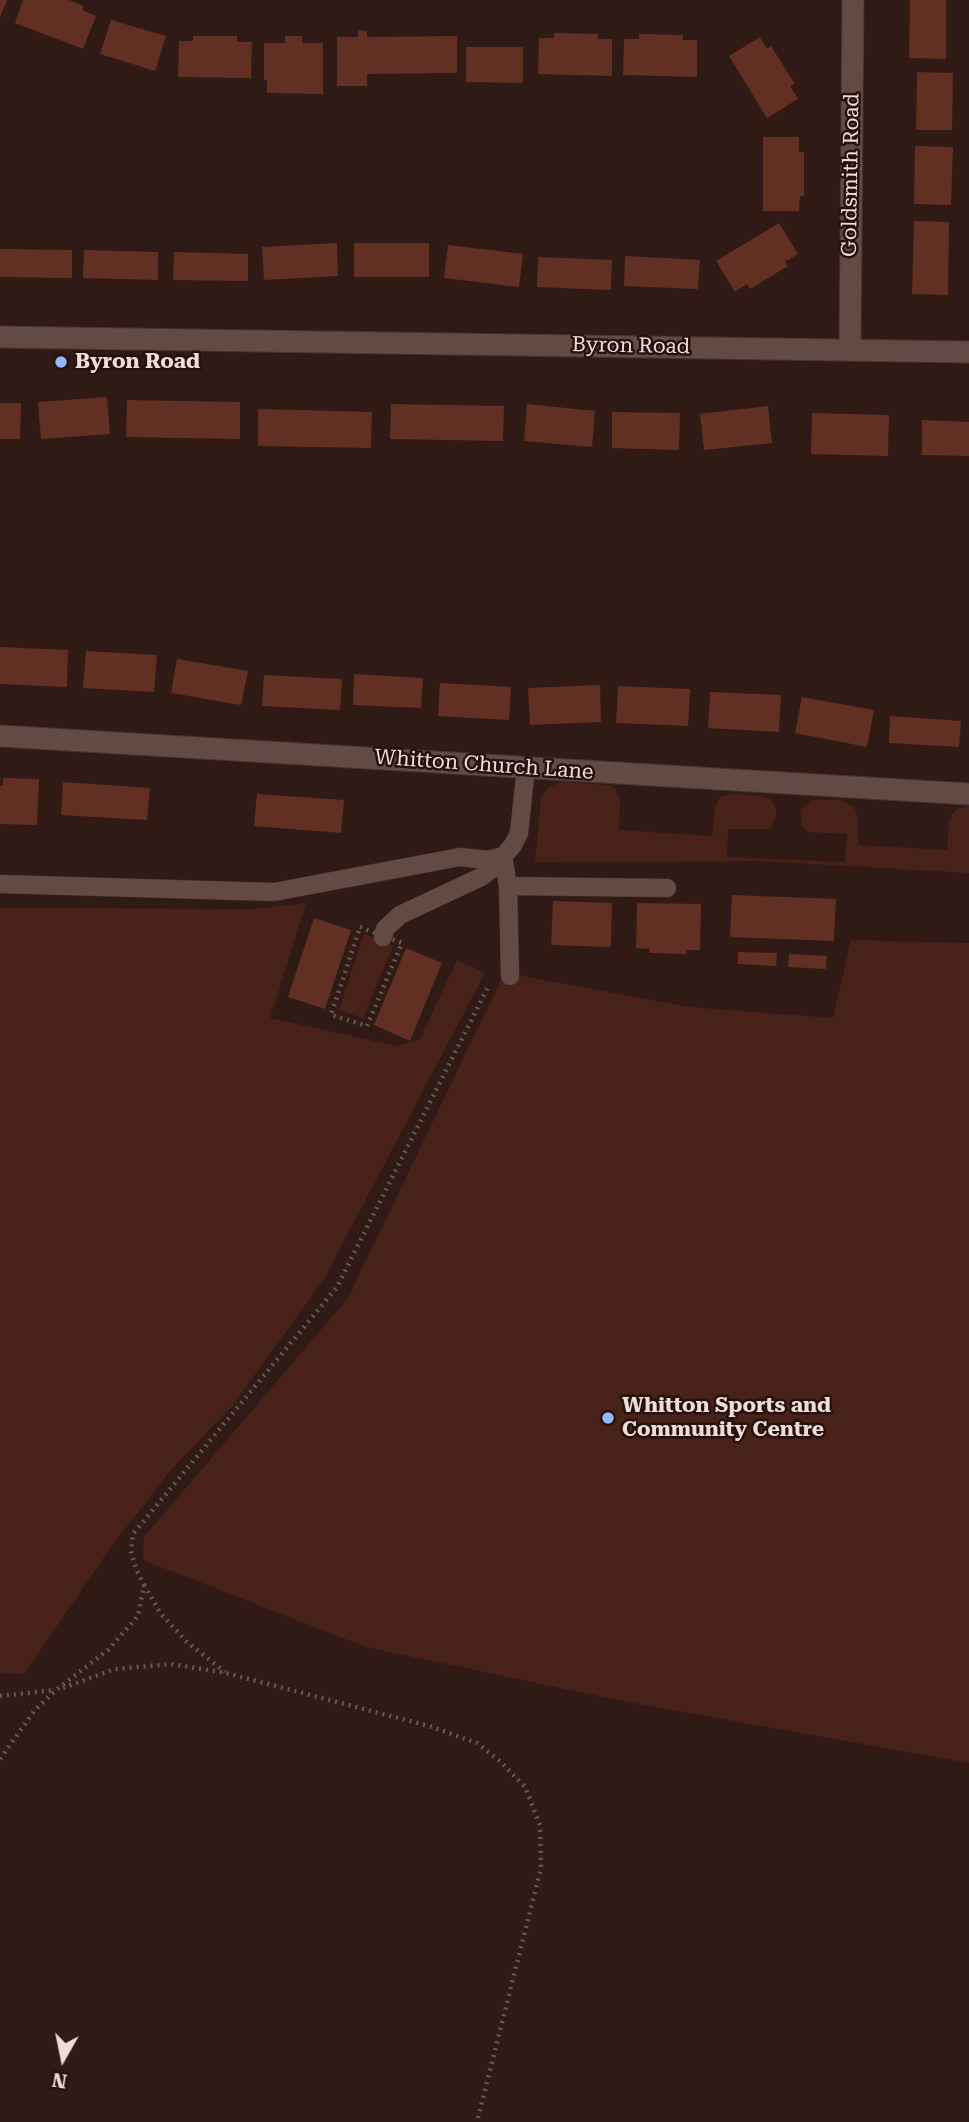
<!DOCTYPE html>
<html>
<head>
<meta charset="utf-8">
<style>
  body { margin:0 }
  #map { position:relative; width:969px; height:2122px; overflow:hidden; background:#301a15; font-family:"Roboto Serif",serif }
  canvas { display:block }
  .north { position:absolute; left:28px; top:2024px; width:70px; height:70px; -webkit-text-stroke:5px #26110c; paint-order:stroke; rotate:189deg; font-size:19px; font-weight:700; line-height:28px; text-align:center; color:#eededa }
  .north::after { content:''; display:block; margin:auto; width:24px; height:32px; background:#eededa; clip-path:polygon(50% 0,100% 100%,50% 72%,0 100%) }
</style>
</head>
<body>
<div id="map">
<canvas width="969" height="2122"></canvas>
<div class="north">N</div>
</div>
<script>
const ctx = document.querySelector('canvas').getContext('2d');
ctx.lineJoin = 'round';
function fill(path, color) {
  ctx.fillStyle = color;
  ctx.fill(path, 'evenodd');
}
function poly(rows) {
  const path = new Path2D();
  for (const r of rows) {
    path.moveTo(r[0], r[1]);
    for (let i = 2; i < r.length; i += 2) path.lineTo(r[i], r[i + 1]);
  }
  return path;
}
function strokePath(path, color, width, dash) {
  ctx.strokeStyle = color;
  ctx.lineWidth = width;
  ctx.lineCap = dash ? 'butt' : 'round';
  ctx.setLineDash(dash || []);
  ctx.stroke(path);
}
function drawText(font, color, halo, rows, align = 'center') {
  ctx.font = font + ' "Roboto Serif",serif';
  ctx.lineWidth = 5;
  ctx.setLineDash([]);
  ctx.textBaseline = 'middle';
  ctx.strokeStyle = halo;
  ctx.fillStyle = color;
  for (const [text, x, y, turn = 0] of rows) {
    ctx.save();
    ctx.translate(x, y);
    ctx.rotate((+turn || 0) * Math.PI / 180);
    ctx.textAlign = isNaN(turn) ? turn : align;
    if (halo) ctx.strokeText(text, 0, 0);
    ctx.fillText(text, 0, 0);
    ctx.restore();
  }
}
fill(poly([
  [561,782,607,785,615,788,620,798,619,830,712,836,715,807,721,796,732,794,761,796,771,800,776,809,776,815,772,826,768,829,728,829,727,857,845,862,847,834,808,832,802,826,800,811,811,800,839,800,854,807,858,818,858,845,947,850,949,822,952,814,957,809,969,806,969,873,760,861,535,862,541,797,549,787],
  [306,903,270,1018,397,1046,420,1039,457,960,485,973,324,1279,233,1405,170,1471,111,1547,24,1674,0,1673,0,908,255,909],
  [364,934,393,946,363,1018,339,1010],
  [851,940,969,943,969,1763,622,1701,366,1647,143,1560,144,1537,348,1298,502,978,517,975,689,1007,833,1018]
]), '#482219');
fill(poly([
  [0,0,7,0,0,17],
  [23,0,69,0,84,6,82,10,96,16,83,49,15,23],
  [910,0,946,0,946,59,909,58],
  [111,20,166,36,155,71,100,54],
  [358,30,367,31,367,37,457,36,457,73,367,74,367,86,337,86,337,37,358,37],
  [554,33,598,34,598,39,612,39,612,76,538,74,539,38,554,38],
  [639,34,683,35,683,40,697,40,697,77,623,75,624,39,639,39],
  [193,36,237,36,237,42,252,42,251,78,178,77,179,41,193,41],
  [285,36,302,36,302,43,323,43,323,94,267,93,267,80,264,80,264,43,285,43],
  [760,37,767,49,771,46,795,84,790,86,798,99,767,118,729,56],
  [466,47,523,47,523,83,466,82],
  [917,72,953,73,952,130,916,130],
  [763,137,799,137,799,152,804,152,804,196,800,196,799,211,763,211],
  [915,146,953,147,951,205,914,204],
  [914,221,949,222,948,295,912,294],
  [779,223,798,254,785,262,788,266,750,289,747,284,735,292,716,261],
  [337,243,338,276,264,280,262,247],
  [354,243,429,243,429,277,354,277],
  [448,245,523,254,519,287,444,278],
  [0,249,72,250,72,278,0,277],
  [84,250,158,252,158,280,83,278],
  [174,252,248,254,248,281,173,280],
  [625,256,700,260,698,289,624,286],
  [538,257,612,260,611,290,537,287],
  [107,397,110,434,41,439,38,402],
  [127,400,240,402,240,439,126,437],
  [0,403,21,403,20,439,0,439],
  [391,404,504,406,503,441,390,439],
  [527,404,595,411,592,447,524,441],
  [768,406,772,443,704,450,700,414],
  [258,409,372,412,371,448,258,446],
  [612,412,680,413,679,450,612,448],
  [812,413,889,415,888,456,811,454],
  [922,420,969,422,969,456,922,455],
  [0,647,68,650,67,687,0,684],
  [86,651,157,655,154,692,83,688],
  [177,659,248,671,241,705,171,693],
  [354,674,423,678,421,708,353,705],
  [264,675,342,679,340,710,262,706],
  [440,683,511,687,509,720,438,716],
  [600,685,601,722,530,725,528,688],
  [618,686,690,689,688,726,616,723],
  [710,692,781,695,779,732,708,728],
  [802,697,874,710,867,747,795,733],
  [890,716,961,721,959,747,889,743],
  [3,778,39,779,37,825,0,824,0,786,3,786],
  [63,782,150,788,147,820,61,815],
  [257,794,344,800,341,833,254,826],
  [732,895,836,899,834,941,730,937],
  [553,901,612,903,611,947,551,945],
  [637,903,701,904,700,950,686,950,686,954,649,953,650,949,636,948],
  [314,918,351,930,325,1009,288,997],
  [406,948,442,963,410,1041,374,1025],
  [738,952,777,953,776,966,738,964],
  [789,954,827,956,826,969,788,967]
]), '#622f23');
const lane = poly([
  [503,856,508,886,510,976],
  [0,884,274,892,460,857,488,860,503,856],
  [508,886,667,888],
  [383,937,385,929,400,915,481,877,493,868,513,845,519,833,526,768]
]);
const street = poly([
  [850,349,853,0],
  [0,736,969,794]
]);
const secondary = poly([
  [0,337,969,352]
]);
strokePath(lane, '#463532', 19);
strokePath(street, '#463532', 23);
strokePath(secondary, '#463532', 23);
strokePath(poly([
  [360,927,402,943,367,1026,331,1015,360,927],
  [144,1585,161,1614,187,1642,225,1672],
  [63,1688,115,1669,171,1664,226,1673,429,1726,477,1743,501,1762,525,1787,540,1825,541,1868,477,2122],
  [0,1696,55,1690],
  [0,1759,35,1710,56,1690,108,1650,138,1616,144,1585,136,1569,131,1551,133,1534,337,1287,489,985]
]), '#6b5752', 4.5, [2, 5]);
strokePath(lane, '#644a44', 18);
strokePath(street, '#644a44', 21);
strokePath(secondary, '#644a44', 21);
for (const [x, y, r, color] of [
  [61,362,7,"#92b7fd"],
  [608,1418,7,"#92b7fd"]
]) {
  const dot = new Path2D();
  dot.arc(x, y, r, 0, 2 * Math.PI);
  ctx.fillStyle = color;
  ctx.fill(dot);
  strokePath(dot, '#26110c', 2.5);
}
drawText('21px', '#eededa', '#26110c', [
  ["Goldsmith Road",851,175,-89],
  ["Byron Road",631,346,1],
  ["Whitton Church Lane",484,765,4]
]);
drawText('bold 21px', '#eededa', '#26110c', [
  ["Byron Road",75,362],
  ["Whitton Sports and",622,1406],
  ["Community Centre",622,1430]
], 'left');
</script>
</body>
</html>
